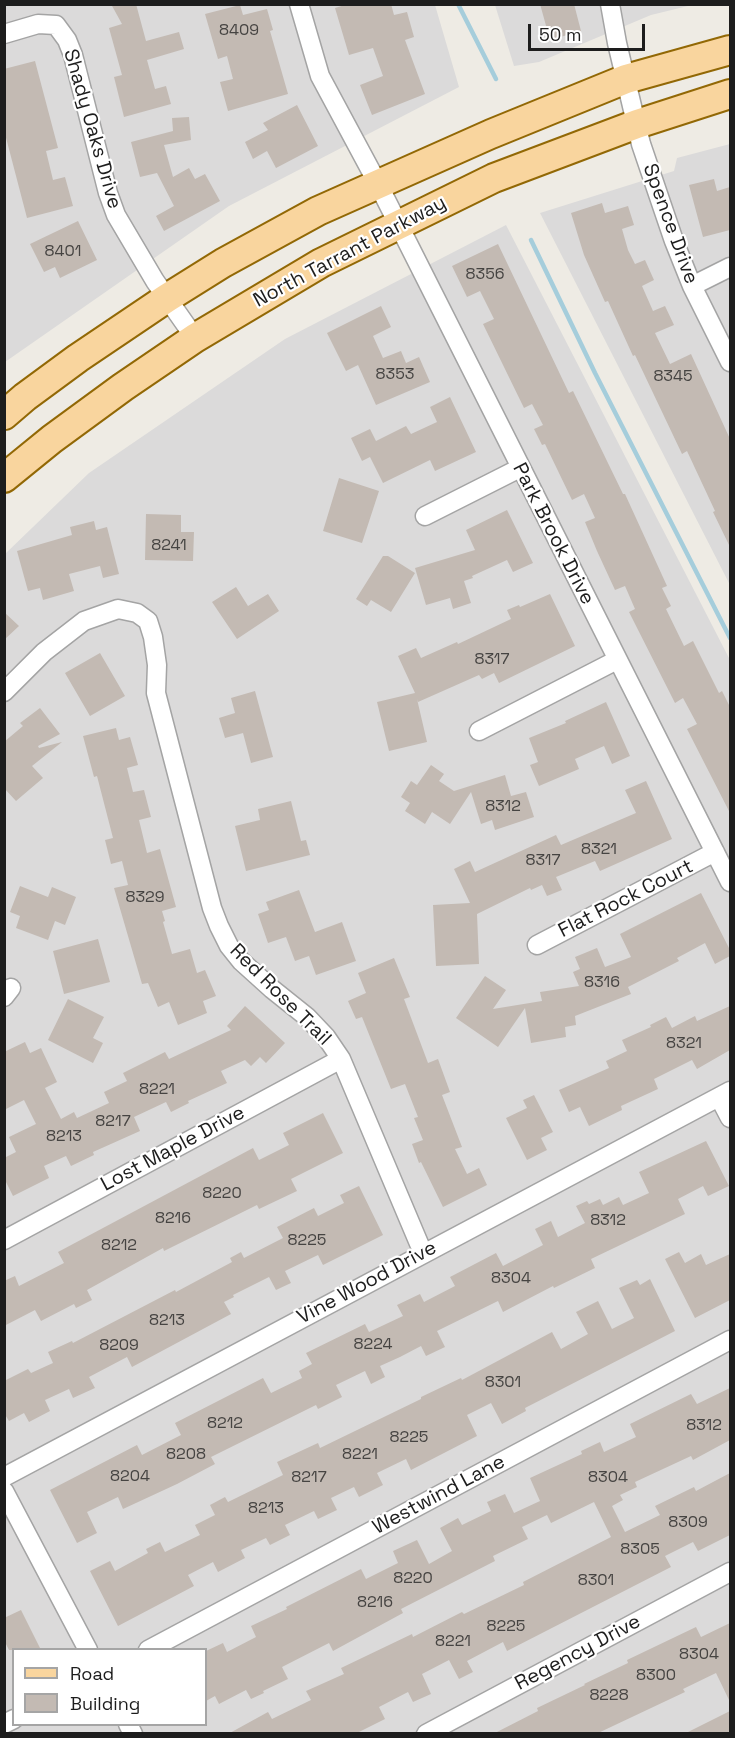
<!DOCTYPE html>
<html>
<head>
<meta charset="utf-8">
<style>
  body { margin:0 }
  #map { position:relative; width:735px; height:1738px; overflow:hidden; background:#eeebe4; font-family:"Space Grotesk",sans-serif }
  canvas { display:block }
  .frame { position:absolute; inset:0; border:6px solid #1d1d1d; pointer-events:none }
  .legend { position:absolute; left:12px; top:1648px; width:195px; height:78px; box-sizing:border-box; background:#fff; border:2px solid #a5a5a5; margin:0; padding:8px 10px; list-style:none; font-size:18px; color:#1d1d1d }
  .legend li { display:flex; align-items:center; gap:12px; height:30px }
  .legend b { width:30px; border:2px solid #a5a5a5 }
  .scale { position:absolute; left:528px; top:24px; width:117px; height:27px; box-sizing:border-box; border:3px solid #1d1d1d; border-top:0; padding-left:8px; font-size:18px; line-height:21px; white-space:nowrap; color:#1d1d1d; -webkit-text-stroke:4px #fff; paint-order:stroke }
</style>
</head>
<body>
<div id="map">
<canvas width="735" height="1738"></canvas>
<div class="frame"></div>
<ul class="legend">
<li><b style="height:8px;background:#f9d59e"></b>Road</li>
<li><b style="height:16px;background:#c3bab3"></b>Building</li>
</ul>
<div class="scale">50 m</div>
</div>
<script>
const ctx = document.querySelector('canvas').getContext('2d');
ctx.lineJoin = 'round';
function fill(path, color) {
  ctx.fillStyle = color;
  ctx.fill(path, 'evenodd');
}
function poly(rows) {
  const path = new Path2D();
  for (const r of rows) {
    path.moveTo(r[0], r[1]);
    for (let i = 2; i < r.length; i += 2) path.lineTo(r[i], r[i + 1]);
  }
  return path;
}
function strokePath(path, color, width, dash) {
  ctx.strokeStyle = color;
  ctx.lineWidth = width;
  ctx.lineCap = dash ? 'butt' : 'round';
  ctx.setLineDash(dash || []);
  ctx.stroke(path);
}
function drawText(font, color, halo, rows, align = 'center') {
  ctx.font = font + ' "Space Grotesk",sans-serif';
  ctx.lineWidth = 4.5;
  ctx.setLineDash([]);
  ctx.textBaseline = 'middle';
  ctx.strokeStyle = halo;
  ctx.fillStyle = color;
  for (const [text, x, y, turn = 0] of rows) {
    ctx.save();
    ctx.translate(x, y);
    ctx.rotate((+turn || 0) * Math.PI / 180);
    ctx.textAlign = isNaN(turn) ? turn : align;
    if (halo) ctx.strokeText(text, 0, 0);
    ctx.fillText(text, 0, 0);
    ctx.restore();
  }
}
fill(poly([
  [5,5,435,5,459,87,229,206,5,362],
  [495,5,692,5,651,15,539,62,514,66],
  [730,144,730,585,540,213,674,171,677,158],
  [506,225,730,660,730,1733,5,1734,5,554,89,473,285,339],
  [14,1650,206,1650,206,1724,14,1724]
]), '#dbdada');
strokePath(poly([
  [458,4,496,79],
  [531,240,595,373,730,638]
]), '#a5cddb', 4.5);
fill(poly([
  [111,4,136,4,146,41,179,32,184,49,147,60,155,89,166,86,171,104,124,117,114,77,122,75,109,28,122,24],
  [348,4,391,4,394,15,407,12,414,37,405,40,425,94,372,115,360,85,383,76,373,48,349,55,335,8],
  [540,4,574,4,581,31,550,40],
  [240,5,243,15,267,9,273,30,270,31,288,94,228,111,220,82,233,79,227,56,218,59,205,14],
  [35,61,58,148,46,151,53,180,65,177,73,206,27,218,4,130,4,69],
  [297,105,318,146,276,168,267,151,253,159,245,142,268,130,263,123],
  [189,117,191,140,164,145,173,177,189,168,195,179,205,174,220,201,164,231,156,216,174,206,157,173,140,177,131,142,173,131,172,118],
  [714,179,717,191,730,187,730,230,703,237,689,185],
  [602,203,605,213,628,206,634,225,622,229,628,250,635,264,645,260,654,280,642,286,653,311,665,306,674,325,655,333,670,364,691,354,730,439,730,547,713,512,715,511,687,451,682,454,635,355,633,356,608,301,605,302,584,255,571,213],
  [78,221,97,260,60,278,55,267,44,272,30,244],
  [498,244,569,393,573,391,623,494,625,494,667,586,662,588,671,606,666,609,684,646,693,641,719,693,722,691,730,707,730,813,687,729,697,724,683,698,675,703,629,612,635,609,625,586,615,590,597,551,585,522,595,518,584,494,572,500,545,444,542,445,534,429,543,425,532,404,524,408,483,324,494,319,480,291,467,297,452,266],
  [381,306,391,327,373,336,383,358,401,351,406,363,419,357,430,382,376,405,358,365,346,371,327,333],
  [450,397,476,452,435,471,430,460,383,483,370,457,362,461,351,438,370,429,376,441,406,426,411,434,437,422,430,407],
  [339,478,379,491,362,543,323,531],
  [507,510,533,563,513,572,507,560,472,576,473,578,464,581,471,603,453,609,450,598,426,605,415,568,475,550,466,530],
  [146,514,181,515,181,532,194,532,193,561,145,560],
  [94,521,96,530,107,527,119,574,103,578,100,566,69,574,74,591,43,600,40,588,28,591,17,551,72,535,70,527],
  [383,556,388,556,415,573,391,612,371,600,367,606,356,599],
  [236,587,248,606,268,594,279,611,237,639,212,602],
  [550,594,575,646,499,683,494,673,482,679,479,675,418,702,417,699,427,742,389,751,377,702,415,693,398,656,416,648,421,658,457,642,458,644,511,619,507,610,519,605,520,607],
  [4,612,19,626,4,640],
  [100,653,125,696,90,716,65,673],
  [255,691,273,757,251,763,243,733,225,738,219,718,235,713,231,698],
  [606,702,630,756,612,764,604,746,575,759,579,769,539,786,530,765,538,762,529,738,566,723,565,721],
  [40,708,60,734,38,746,39,748,62,742,32,766,43,778,16,801,4,788,4,742,23,726,20,723],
  [116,728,119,740,130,737,138,765,127,768,133,792,144,790,151,817,139,820,147,853,160,849,176,907,162,911,165,921,163,922,172,954,190,949,197,973,205,970,216,996,203,1001,207,1013,178,1025,169,1002,158,1007,148,983,142,984,114,888,128,885,122,861,111,864,105,840,113,838,97,776,94,777,83,736],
  [431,765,444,774,439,781,454,791,505,775,511,796,526,792,534,817,495,830,492,820,481,824,471,792,450,824,432,812,425,824,405,811,410,803,401,797,411,781,417,785],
  [646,781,672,839,600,871,595,861,556,877,562,890,547,896,542,885,531,890,530,888,477,914,479,964,436,966,433,905,470,903,454,869,470,861,475,872,556,835,561,845,636,813,625,790],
  [291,801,301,841,306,840,310,855,246,871,235,826,260,820,258,809],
  [20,886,48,897,52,887,76,897,65,925,55,921,48,940,16,928,20,916,10,912],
  [299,890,315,932,342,922,356,961,316,975,309,956,295,961,286,937,268,943,258,914,269,910,266,902],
  [701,893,730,950,730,956,715,964,705,943,677,958,679,961,628,987,631,994,575,1016,576,1025,565,1027,566,1037,531,1043,525,1008,498,1047,456,1018,485,976,506,990,493,1009,542,1001,540,992,579,986,573,972,580,969,575,957,597,948,605,967,631,957,620,934],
  [98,939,110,982,64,994,53,951],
  [394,958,410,997,404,999,428,1063,438,1059,450,1092,442,1095,462,1147,455,1149,467,1174,479,1168,487,1185,443,1207,421,1162,419,1163,412,1144,423,1140,414,1118,418,1117,405,1084,391,1089,362,1017,356,1019,348,1001,366,993,358,973],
  [68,999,104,1017,93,1038,103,1043,93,1063,48,1040],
  [245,1006,285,1043,266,1063,260,1057,251,1066,245,1060,221,1071,227,1083,188,1101,189,1103,171,1112,166,1102,134,1117,140,1131,93,1152,94,1155,71,1166,66,1156,44,1166,49,1178,13,1196,4,1178,4,1158,16,1152,9,1137,36,1124,24,1100,4,1110,4,1052,25,1042,30,1053,41,1048,57,1082,45,1088,61,1119,74,1112,77,1118,109,1103,104,1092,127,1081,123,1073,165,1052,169,1059,231,1030,227,1026],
  [730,1006,730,1050,697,1069,692,1060,654,1079,658,1089,621,1106,622,1110,589,1126,580,1107,569,1112,559,1090,609,1068,606,1061,627,1051,622,1040,651,1027,650,1025,666,1017,672,1028,695,1016,697,1021],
  [534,1095,553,1132,541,1138,547,1150,527,1160,506,1118,527,1108,523,1100],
  [323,1113,343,1153,291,1179,297,1191,259,1209,257,1205,164,1251,163,1248,87,1290,92,1300,76,1308,74,1304,41,1321,35,1310,4,1326,4,1281,15,1276,19,1286,64,1263,58,1252,253,1148,259,1160,289,1145,283,1133],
  [706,1141,729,1186,708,1196,703,1186,678,1199,685,1214,591,1259,595,1268,554,1288,553,1286,503,1312,498,1301,437,1331,445,1347,426,1356,421,1346,400,1357,380,1366,385,1377,371,1384,365,1371,336,1385,342,1397,318,1409,316,1405,211,1457,215,1464,177,1484,123,1509,118,1497,87,1512,97,1533,77,1543,50,1490,137,1445,142,1455,181,1435,175,1423,263,1378,271,1393,302,1378,299,1371,312,1364,306,1353,365,1324,369,1332,403,1316,397,1305,420,1294,424,1302,455,1286,450,1277,496,1253,503,1266,543,1245,535,1229,551,1221,558,1237,585,1223,576,1206,587,1201,589,1204,600,1199,603,1205,619,1197,623,1205,649,1193,639,1172],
  [359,1186,383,1235,323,1265,318,1255,285,1271,291,1283,276,1290,269,1277,233,1295,234,1297,224,1302,231,1314,132,1367,127,1357,89,1377,95,1388,73,1398,69,1389,45,1400,50,1411,29,1422,24,1413,9,1421,4,1413,4,1381,28,1369,31,1373,53,1363,48,1352,72,1341,73,1343,175,1290,176,1292,232,1262,230,1258,241,1252,244,1258,283,1238,277,1227,314,1208,318,1216,344,1203,340,1195],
  [679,1252,685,1263,701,1254,706,1265,730,1254,730,1300,695,1318,665,1259],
  [650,1279,675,1331,525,1408,526,1411,502,1424,491,1403,467,1415,477,1436,411,1470,406,1459,377,1473,383,1485,359,1497,354,1487,331,1498,337,1510,318,1519,314,1511,285,1525,290,1535,270,1545,266,1538,241,1550,245,1558,218,1572,213,1562,188,1575,194,1586,118,1626,90,1571,110,1561,115,1571,148,1553,146,1549,160,1542,165,1552,200,1535,195,1525,215,1515,210,1505,225,1497,228,1502,283,1475,277,1462,318,1443,320,1448,421,1399,421,1397,461,1378,462,1380,552,1332,561,1349,588,1334,576,1312,598,1301,612,1329,634,1318,619,1288,637,1280,640,1285],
  [730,1388,730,1440,693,1460,691,1456,635,1482,637,1487,620,1495,623,1500,612,1506,625,1532,660,1515,655,1506,694,1487,696,1491,730,1473,730,1535,698,1551,693,1542,665,1556,671,1567,507,1651,503,1642,467,1661,473,1672,459,1679,449,1660,422,1674,431,1694,413,1702,408,1692,379,1707,385,1719,355,1734,228,1734,268,1712,272,1719,311,1700,306,1691,344,1674,341,1668,412,1634,413,1637,462,1612,464,1614,524,1585,523,1582,611,1537,594,1502,551,1523,547,1515,522,1527,528,1539,493,1556,495,1561,401,1609,403,1613,333,1651,329,1643,282,1667,288,1679,263,1691,264,1693,251,1699,246,1690,219,1704,215,1696,206,1701,206,1651,223,1643,227,1652,256,1637,251,1626,287,1609,286,1607,361,1569,366,1579,398,1563,393,1551,417,1540,429,1564,452,1551,440,1528,458,1518,462,1525,491,1511,487,1502,505,1494,514,1513,540,1501,530,1478,582,1454,581,1451,600,1442,604,1452,636,1437,630,1424,691,1394,697,1404],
  [21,1610,41,1650,9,1650,4,1640,4,1618],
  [730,1623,730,1702,716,1673,683,1689,685,1692,596,1734,493,1734,538,1711,537,1708,585,1685,584,1684,628,1663,627,1660,696,1627,701,1637],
  [730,1711,730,1734,684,1734]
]), '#c3bab3');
const street = poly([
  [299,4,320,76,378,184,730,882],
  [610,4,617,43,641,144,674,241,692,286,730,362],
  [4,34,38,24,56,25,67,40,73,55,108,193,116,215,155,281,195,338],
  [692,286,730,267],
  [425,516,520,468],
  [4,692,44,652,84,621,118,609,137,613,148,621,153,637,157,665,156,693,212,908,219,926,229,946,241,961,272,989,307,1017,326,1037,341,1059,423,1253],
  [479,731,617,660],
  [537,945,715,852],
  [4,997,11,988],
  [719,1097,730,1118],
  [4,1240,341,1059],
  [4,1477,730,1091],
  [4,1491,88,1650],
  [148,1650,730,1340],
  [4,1724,14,1719],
  [128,1724,133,1734],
  [426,1734,730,1572]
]);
const primary = poly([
  [4,415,25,397,78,358,167,298,223,263,318,211,491,134,626,79,730,50],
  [4,478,52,439,123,387,195,338,321,263,494,178,637,124,730,94]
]);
strokePath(street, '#a4a4a4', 21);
strokePath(primary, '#926805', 32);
strokePath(street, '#fff', 18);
strokePath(primary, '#f9d59e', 28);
drawText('16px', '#464442', null, [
  ["8409",239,31],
  ["8401",63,252],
  ["8356",485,275],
  ["8353",395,375],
  ["8345",673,377],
  ["8241",169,546],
  ["8317",492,660],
  ["8312",503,807],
  ["8321",599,850],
  ["8317",543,861],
  ["8329",145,898],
  ["8316",602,983],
  ["8321",684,1044],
  ["8221",157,1090],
  ["8217",113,1122],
  ["8213",64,1137],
  ["8220",222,1194],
  ["8216",173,1219],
  ["8312",608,1221],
  ["8225",307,1241],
  ["8212",119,1246],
  ["8304",511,1279],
  ["8213",167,1321],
  ["8224",373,1345],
  ["8209",119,1346],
  ["8301",503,1383],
  ["8212",225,1424],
  ["8312",704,1426],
  ["8225",409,1438],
  ["8208",186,1455],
  ["8221",360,1455],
  ["8204",130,1477],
  ["8217",309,1478],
  ["8304",608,1478],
  ["8213",266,1509],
  ["8309",688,1523],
  ["8305",640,1550],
  ["8220",413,1579],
  ["8301",596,1581],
  ["8216",375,1603],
  ["8225",506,1627],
  ["8221",453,1642],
  ["8304",699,1655],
  ["8300",656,1676],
  ["8228",609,1696]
]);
drawText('20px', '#1d1d1d', '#fff', [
  ["Shady Oaks Drive",92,129,74],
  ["Spence Drive",670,224,70],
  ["North Tarrant Parkway",350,252,-28],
  ["Park Brook Drive",553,534,63],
  ["Flat Rock Court",626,899,-27],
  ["Red Rose Trail",280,995,45],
  ["Lost Maple Drive",173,1149,-28],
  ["Vine Wood Drive",367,1283,-28],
  ["Westwind Lane",439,1495,-28],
  ["Regency Drive",578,1653,-28]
]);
</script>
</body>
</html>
